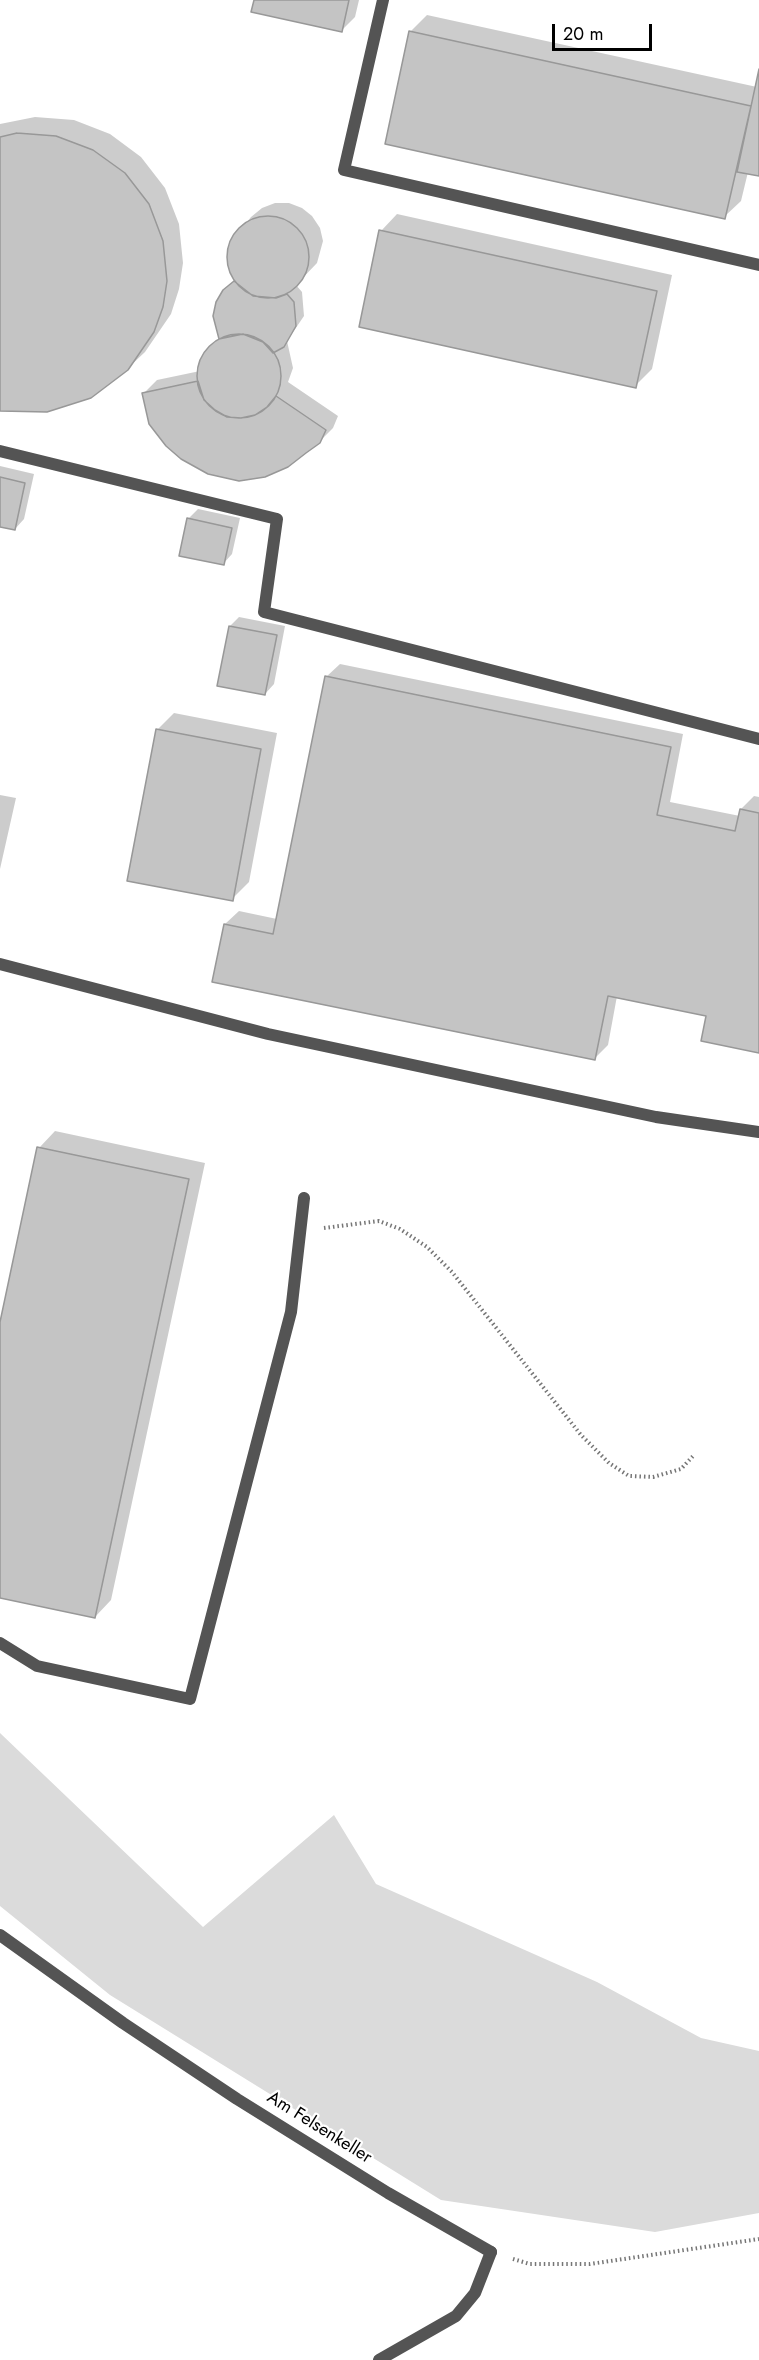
<!DOCTYPE html>
<html>
<head>
<meta charset="utf-8">
<style>
  body { margin:0 }
  #map { position:relative; width:759px; height:2360px; overflow:hidden; background:#fff; font-family:Jost,sans-serif }
  canvas { display:block }
  .scale { position:absolute; left:552px; top:24px; width:100px; height:27px; box-sizing:border-box; border:3px solid #000; border-top:0; padding-left:8px; font-size:18px; line-height:21px; white-space:nowrap; color:#000; -webkit-text-stroke:4px #fff; paint-order:stroke }
</style>
</head>
<body>
<div id="map">
<canvas width="759" height="2360"></canvas>
<div class="scale">20 m</div>
</div>
<script>
const ctx = document.querySelector('canvas').getContext('2d');
ctx.lineJoin = 'round';
function fill(path, color) {
  ctx.fillStyle = color;
  ctx.fill(path, 'evenodd');
}
function poly(rows) {
  const path = new Path2D();
  for (const r of rows) {
    if (r.length === 3) {
      path.moveTo(r[0] + r[2], r[1]);
      path.arc(r[0], r[1], r[2], 0, 2 * Math.PI);
      continue;
    }
    path.moveTo(r[0], r[1]);
    for (let i = 2; i < r.length; i += 2) path.lineTo(r[i], r[i + 1]);
  }
  return path;
}
function strokePath(path, color, width, dash) {
  ctx.strokeStyle = color;
  ctx.lineWidth = width;
  ctx.lineCap = dash ? 'butt' : 'round';
  ctx.setLineDash(dash || []);
  ctx.stroke(path);
}
function drawText(font, color, halo, rows, align = 'center') {
  ctx.font = font + ' Jost,sans-serif';
  ctx.lineWidth = 4.5;
  ctx.setLineDash([]);
  ctx.textBaseline = 'middle';
  ctx.strokeStyle = halo;
  ctx.fillStyle = color;
  for (const [text, x, y, turn = 0] of rows) {
    ctx.save();
    ctx.translate(x, y);
    ctx.rotate((+turn || 0) * Math.PI / 180);
    ctx.textAlign = isNaN(turn) ? turn : align;
    if (halo) ctx.strokeText(text, 0, 0);
    ctx.fillText(text, 0, 0);
    ctx.restore();
  }
}
fill(poly([
  [0,1733,203,1927,334,1815,376,1884,597,1982,701,2038,759,2051,759,2213,655,2232,441,2200,110,1995,0,1906]
]), '#dbdbdb');
fill(poly([
  [255,0,359,0,355,17,342,30],
  [427,15,757,87,759,76,759,175,748,172,741,201,724,217,410,32],
  [35,117,74,120,110,134,141,157,165,188,179,224,183,263,179,289,171,314,145,352,127,369,0,410,0,124],
  [275,203,289,203,302,208,312,216,320,228,323,241,317,263,296,285,302,292,304,316,287,341,293,368,288,382,338,416,333,428,319,442,287,465,143,394,157,380,200,371,201,360,220,337,224,291,236,279,230,270,228,257,230,243,251,217,262,208],
  [397,214,672,275,652,369,635,386,381,231],
  [0,466,34,474,24,519,15,529,0,525],
  [198,509,240,518,232,554,223,564,181,555,189,518],
  [239,617,285,626,274,684,265,694,230,626],
  [340,664,683,734,670,802,740,816,741,809,754,796,759,797,759,1051,708,1015,617,996,608,1045,594,1059,225,924,239,911,277,919,326,677],
  [174,713,277,733,249,882,232,899,157,730],
  [0,795,16,798,0,869],
  [55,1131,205,1163,111,1600,95,1617,0,1596,0,1330,39,1148]
]), '#0003');
const building = poly([
  [254,0,349,0,342,32,251,12,254,0],
  [409,31,751,106,725,219,385,144,409,31],
  [759,69,759,176,737,172,759,69],
  [17,133,56,136,93,150,125,173,149,204,163,241,167,281,163,307,154,332,128,370,91,398,47,412,0,411,0,137,17,133],
  [268,257,41],
  [379,230,657,291,636,388,359,327,379,230],
  [234,281,253,296,276,298,287,294,294,302,296,326,284,347,273,353,263,342,243,334,219,339,213,316,216,302,223,290,234,281],
  [239,376,42],
  [198,381,204,400,215,410,227,417,241,418,255,415,267,407,276,396,326,430,320,443,306,453,288,467,265,477,239,481,208,474,181,459,166,446,149,424,142,393,198,381],
  [0,477,25,483,15,530,0,527,0,477],
  [187,518,232,528,224,565,179,556,187,518],
  [229,626,277,635,265,695,217,686,229,626],
  [325,676,671,747,657,815,735,831,740,809,759,813,759,1053,701,1041,706,1016,608,996,595,1060,212,982,224,924,273,934,325,676],
  [156,729,261,749,233,901,127,881,156,729],
  [37,1147,189,1179,95,1618,0,1598,0,1322,37,1147]
]);
fill(building, '#c4c4c4');
strokePath(building, '#989898', 1.5);
strokePath(poly([
  [324,1228,379,1221,400,1229,427,1247,452,1272,581,1435,609,1463,629,1476,653,1477,681,1469,694,1455],
  [513,2259,530,2264,590,2264,759,2239]
]), '#767676', 4, [1.5, 3]);
strokePath(poly([
  [383,0,344,170,759,265],
  [0,451,277,519,264,612,759,739],
  [0,964,268,1034,656,1117,759,1132],
  [0,1643,37,1666,190,1699,291,1312,304,1198],
  [379,2360,456,2316,475,2293,491,2252]
]), '#545454', 12);
strokePath(poly([
  [0,1935,123,2023,237,2099,388,2193,491,2252]
]), '#545454', 12);
drawText('18px', '#000', '#fff', [
  ["Am Felsenkeller",319,2128,32]
]);
</script>
</body>
</html>
